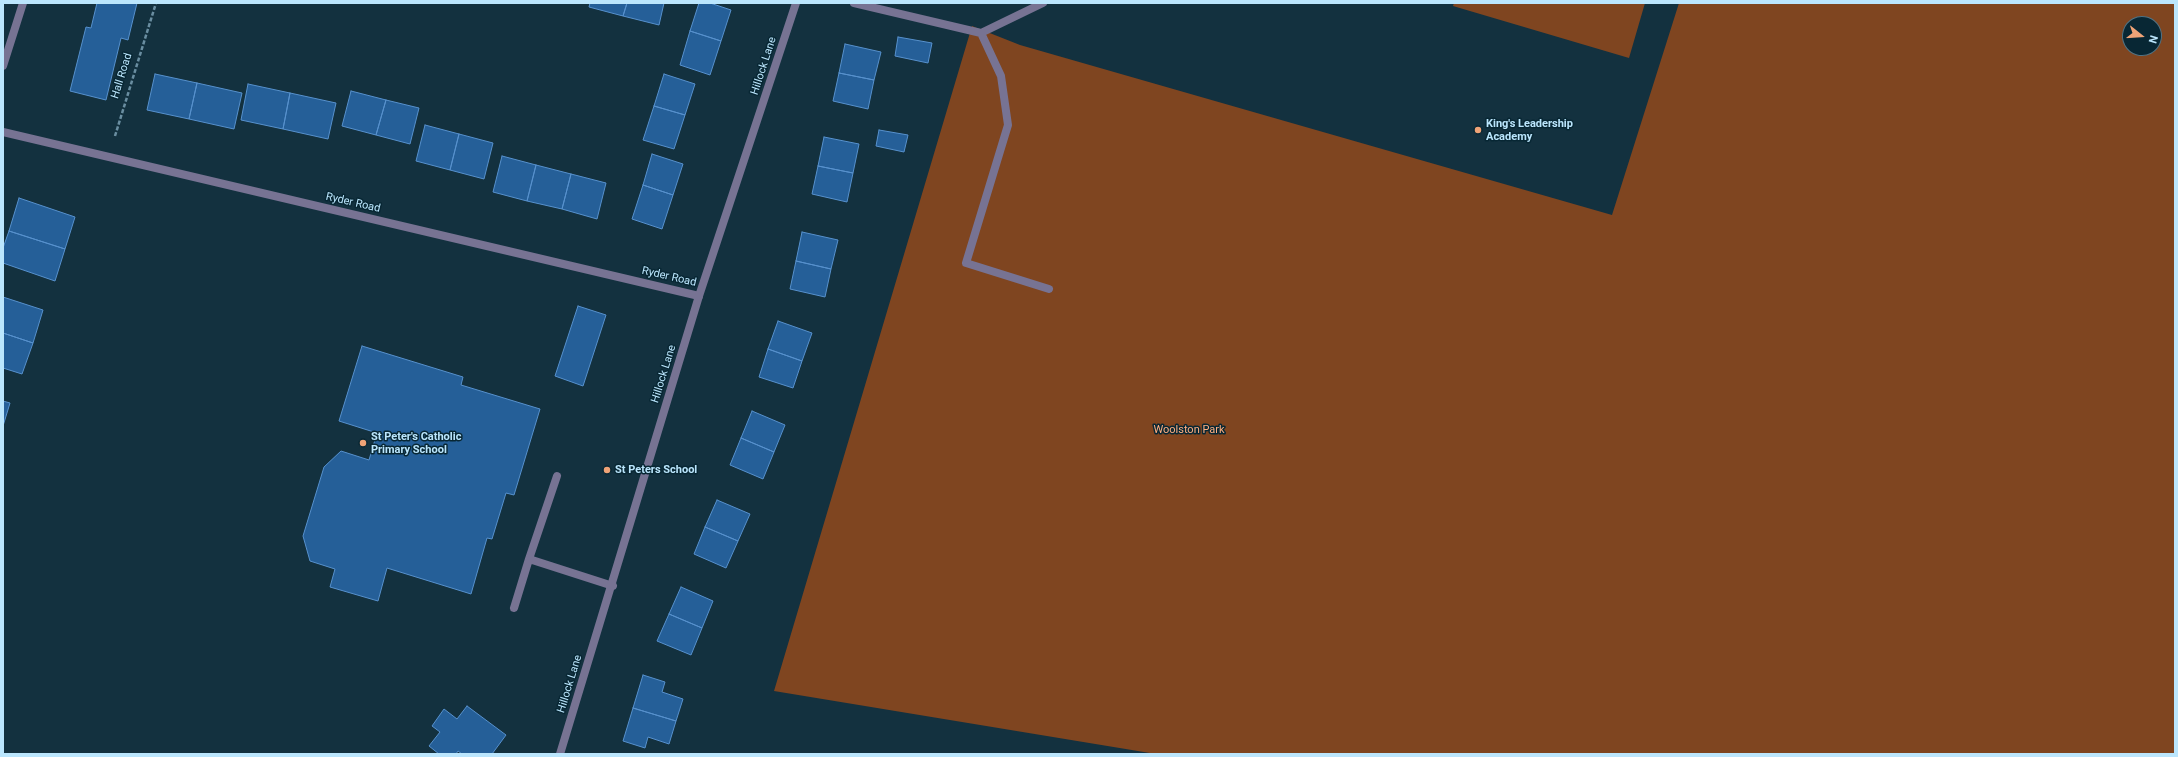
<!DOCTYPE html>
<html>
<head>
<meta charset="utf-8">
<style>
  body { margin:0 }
  #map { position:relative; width:2178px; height:757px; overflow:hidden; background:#13313f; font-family:Roboto,sans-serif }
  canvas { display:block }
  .frame { position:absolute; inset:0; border:4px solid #bbe6fd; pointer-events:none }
  .north { position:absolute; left:2122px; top:16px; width:40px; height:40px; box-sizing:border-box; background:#082734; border:1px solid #507384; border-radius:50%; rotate:107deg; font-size:11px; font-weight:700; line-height:16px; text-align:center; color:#bbe6fd }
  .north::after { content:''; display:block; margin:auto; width:14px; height:18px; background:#efa377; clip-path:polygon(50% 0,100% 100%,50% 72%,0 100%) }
</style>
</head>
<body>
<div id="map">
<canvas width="2178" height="757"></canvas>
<div class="frame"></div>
<div class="north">N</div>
</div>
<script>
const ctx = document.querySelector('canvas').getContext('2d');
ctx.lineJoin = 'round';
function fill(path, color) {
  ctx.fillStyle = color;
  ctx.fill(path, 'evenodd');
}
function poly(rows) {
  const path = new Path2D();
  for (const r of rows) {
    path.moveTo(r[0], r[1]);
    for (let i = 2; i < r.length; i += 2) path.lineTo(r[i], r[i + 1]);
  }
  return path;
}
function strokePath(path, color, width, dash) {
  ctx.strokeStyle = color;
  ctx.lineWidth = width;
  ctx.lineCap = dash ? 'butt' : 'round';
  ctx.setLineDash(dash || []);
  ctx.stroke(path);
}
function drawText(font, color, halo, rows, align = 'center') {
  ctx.font = font + ' Roboto,sans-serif';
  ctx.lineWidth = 3;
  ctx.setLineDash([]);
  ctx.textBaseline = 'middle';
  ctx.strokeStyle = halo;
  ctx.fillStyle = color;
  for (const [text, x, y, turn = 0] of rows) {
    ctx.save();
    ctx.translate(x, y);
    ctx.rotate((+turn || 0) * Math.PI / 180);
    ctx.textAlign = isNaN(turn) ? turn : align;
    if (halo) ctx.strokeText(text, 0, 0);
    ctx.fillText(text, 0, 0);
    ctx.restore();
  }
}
fill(poly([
  [1454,3,1645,3,1629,58,1453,6],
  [1679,3,2175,3,2175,754,1156,754,774,691,972,26,1020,45,1612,215],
  [2130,24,2154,24,2154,48,2130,48]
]), '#7f4520');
const building = poly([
  [97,3,137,3,128,40,121,38,106,100,70,91,86,27,91,28,97,3],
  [590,3,627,3,623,16,589,7,590,3],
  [627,3,664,3,659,25,623,16,627,3],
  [699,3,710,3,731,10,721,41,690,31,699,3],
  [690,31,721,41,710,75,680,65,690,31],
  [898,37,932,43,928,63,895,56,898,37],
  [845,44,881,52,874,80,839,73,845,44],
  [839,73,874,80,868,109,833,101,839,73],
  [155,74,197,83,189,119,147,110,155,74],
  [664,74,695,84,685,115,654,106,664,74],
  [197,83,242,93,234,129,189,119,197,83],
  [248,84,290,93,283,129,241,120,248,84],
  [351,91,386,100,376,135,342,126,351,91],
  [290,93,336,103,328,139,283,129,290,93],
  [386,100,419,108,410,144,376,135,386,100],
  [654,106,685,115,674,149,643,140,654,106],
  [425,125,459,134,450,170,416,161,425,125],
  [879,130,908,135,904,152,876,146,879,130],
  [459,134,493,143,484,179,450,170,459,134],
  [824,137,859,144,853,173,818,166,824,137],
  [652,154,683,164,673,195,643,185,652,154],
  [502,156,536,165,527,201,493,192,502,156],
  [536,165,571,174,562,209,527,201,536,165],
  [818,166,853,173,847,202,812,194,818,166],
  [571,174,606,183,597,219,562,209,571,174],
  [643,185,673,195,662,229,632,219,643,185],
  [19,198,75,217,65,249,9,231,19,198],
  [9,231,65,249,55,281,3,263,3,248,9,231],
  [802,232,838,240,831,269,796,261,802,232],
  [796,261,831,269,825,297,790,289,796,261],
  [3,297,43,310,33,343,3,333,3,297],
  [578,306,606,315,583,386,555,376,578,306],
  [778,321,812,333,802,361,768,349,778,321],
  [3,333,33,343,22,374,3,368,3,333],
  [362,346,463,377,461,385,540,409,514,495,506,493,492,539,487,538,471,594,387,568,378,601,330,587,335,569,310,561,303,536,324,467,341,451,369,460,377,433,339,421,362,346],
  [768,349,802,361,793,388,759,377,768,349],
  [3,401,10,403,3,426,3,401],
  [752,411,785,425,774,452,741,438,752,411],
  [741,438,774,452,763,479,730,465,741,438],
  [717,500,750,514,738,541,705,527,717,500],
  [705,527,738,541,726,568,694,554,705,527],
  [681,587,713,601,702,628,669,614,681,587],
  [669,614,702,628,691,655,657,641,669,614],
  [643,675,665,682,662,692,683,699,676,721,633,708,643,675],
  [467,706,506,735,492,754,462,754,458,751,456,754,439,754,429,746,440,732,432,726,444,709,457,719,467,706],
  [633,708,676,721,669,744,648,737,645,748,623,741,633,708]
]);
fill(building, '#255f98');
strokePath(building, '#5791cd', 1);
strokePath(poly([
  [115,136,156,3]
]), '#6a8ea1', 2.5, [4, 2]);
strokePath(poly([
  [854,3,981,33,1043,3],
  [981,33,1001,76,1008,125,966,263,1049,289],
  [557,476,529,559,613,586],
  [514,608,529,559]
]), '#777393', 8);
strokePath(poly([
  [3,66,23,3],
  [3,132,699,296]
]), '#777393', 8);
strokePath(poly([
  [560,754,699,296,796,3]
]), '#777393', 8);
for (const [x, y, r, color] of [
  [1478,130,4,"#efa377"],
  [363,443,4,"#efa377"],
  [607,470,4,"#efa377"]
]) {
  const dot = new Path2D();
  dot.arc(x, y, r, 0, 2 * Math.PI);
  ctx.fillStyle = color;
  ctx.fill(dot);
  strokePath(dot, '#082734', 1.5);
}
drawText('11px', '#bbe6fd', '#082734', [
  ["Hillock Lane",764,66,-72],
  ["Hall Road",122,76,-73],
  ["Ryder Road",353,203,13],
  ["Ryder Road",669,277,13],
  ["Hillock Lane",664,374,-73],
  ["Hillock Lane",570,684,-73]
]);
drawText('bold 11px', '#bbe6fd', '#082734', [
  ["King's Leadership",1486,124],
  ["Academy",1486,137],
  ["St Peter's Catholic",371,437],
  ["Primary School",371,450],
  ["St Peters School",615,470]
], 'left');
drawText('11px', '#ffaf80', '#082734', [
  ["Woolston Park",1189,430]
]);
</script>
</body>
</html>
